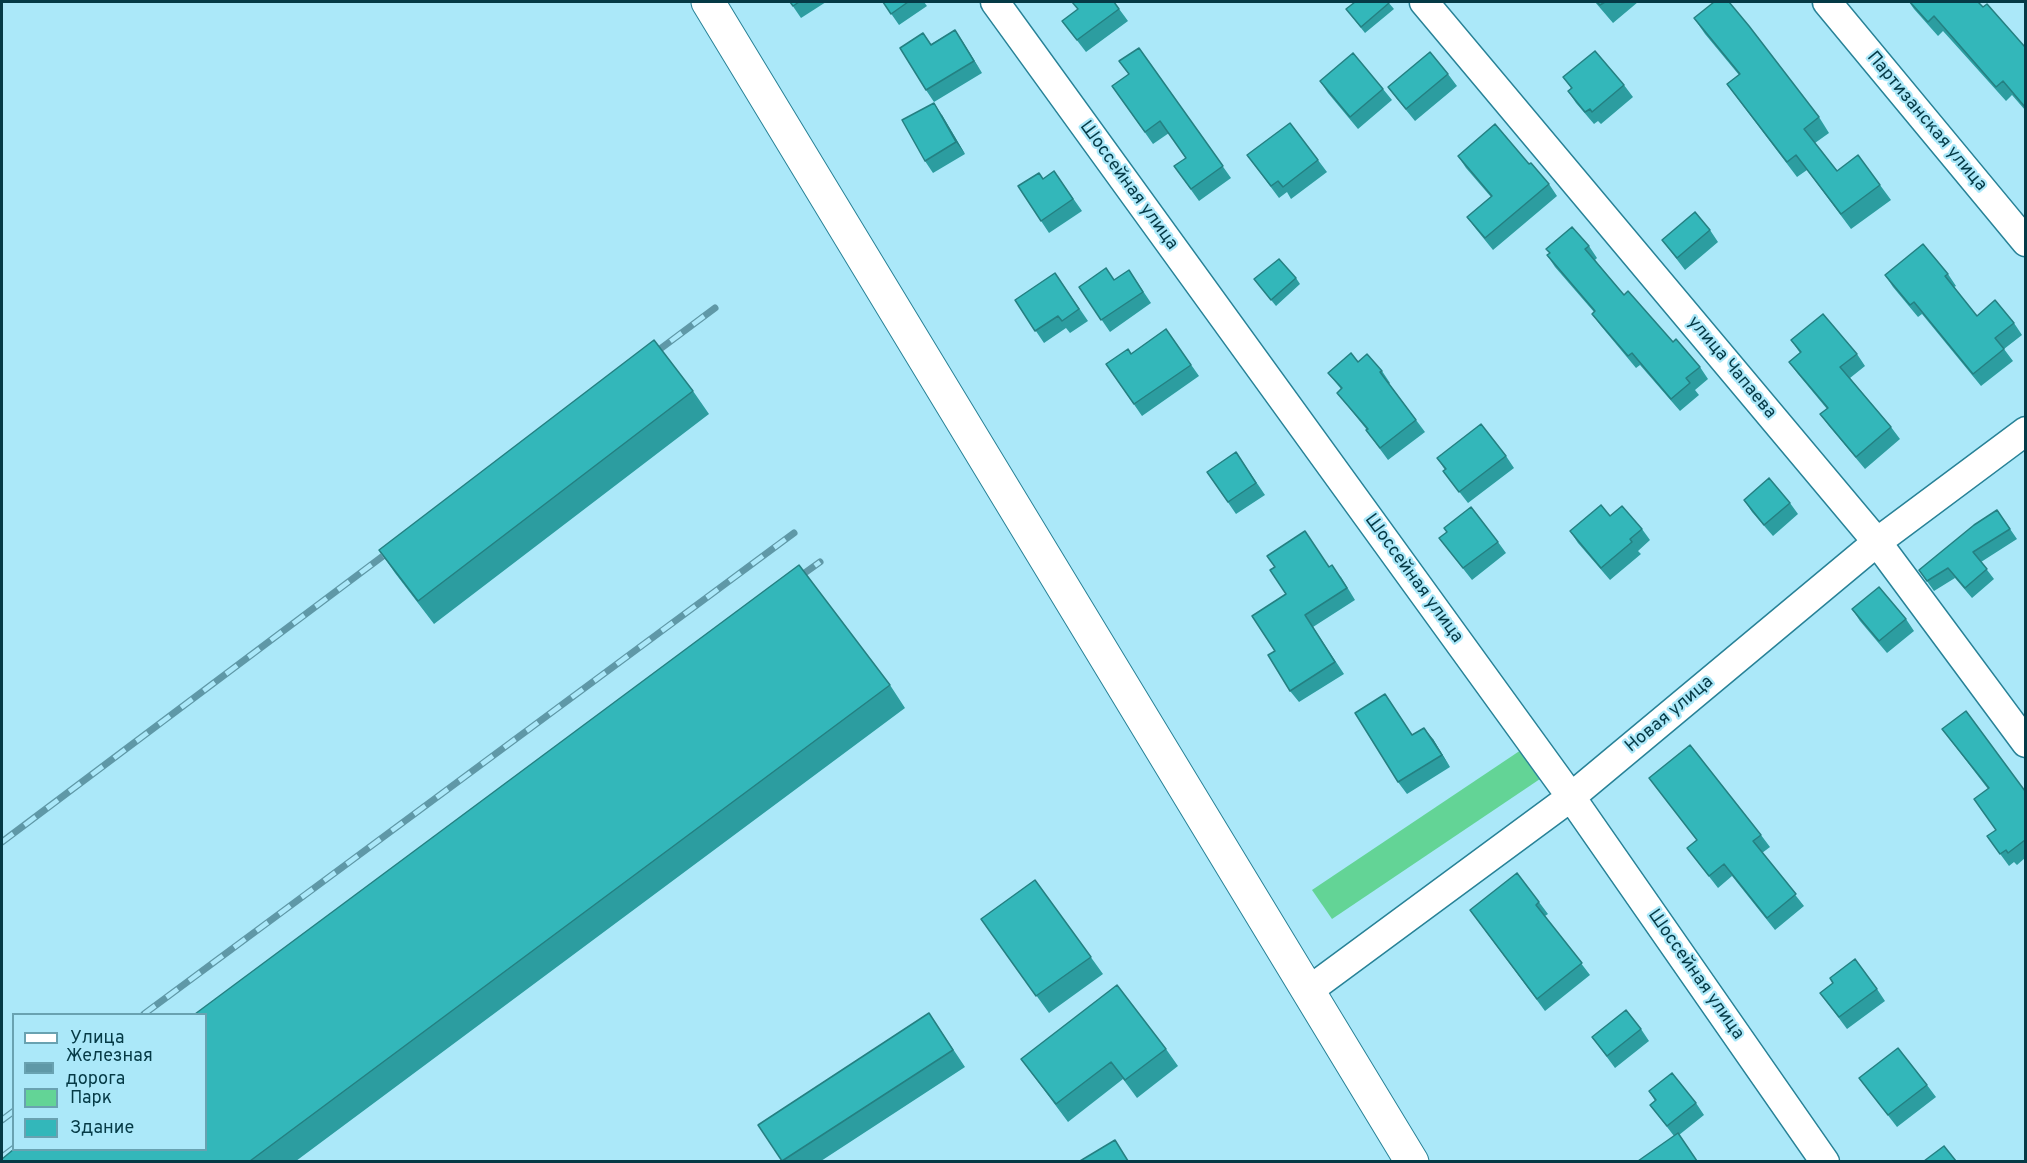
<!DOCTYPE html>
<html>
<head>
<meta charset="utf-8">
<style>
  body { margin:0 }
  #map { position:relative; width:2027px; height:1163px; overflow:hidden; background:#abe8f9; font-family:Overpass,sans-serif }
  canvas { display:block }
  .frame { position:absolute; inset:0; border:3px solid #053a46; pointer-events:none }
  .legend { position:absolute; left:12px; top:1013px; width:195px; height:138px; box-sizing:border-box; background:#abe8f9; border:2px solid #69a2b1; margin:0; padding:8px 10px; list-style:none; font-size:18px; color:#053a46 }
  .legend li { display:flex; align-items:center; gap:12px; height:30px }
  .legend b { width:30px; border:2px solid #69a2b1 }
</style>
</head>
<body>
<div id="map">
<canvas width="2027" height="1163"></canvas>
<div class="frame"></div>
<ul class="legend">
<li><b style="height:8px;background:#fff"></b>Улица</li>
<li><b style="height:8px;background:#5f98a7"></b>Железная дорога</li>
<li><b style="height:16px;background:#63d496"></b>Парк</li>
<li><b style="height:16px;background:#33b7ba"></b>Здание</li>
</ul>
</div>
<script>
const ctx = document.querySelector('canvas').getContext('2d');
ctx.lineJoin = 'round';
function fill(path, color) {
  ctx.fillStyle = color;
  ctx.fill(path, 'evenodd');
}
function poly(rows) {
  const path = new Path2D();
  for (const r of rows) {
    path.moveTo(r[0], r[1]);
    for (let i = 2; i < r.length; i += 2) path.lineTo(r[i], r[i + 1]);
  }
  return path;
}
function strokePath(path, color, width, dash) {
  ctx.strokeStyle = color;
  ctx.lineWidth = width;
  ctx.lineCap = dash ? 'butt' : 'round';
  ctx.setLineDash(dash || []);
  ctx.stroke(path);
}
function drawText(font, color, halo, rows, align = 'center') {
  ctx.font = font + ' Overpass,sans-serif';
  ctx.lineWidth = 4.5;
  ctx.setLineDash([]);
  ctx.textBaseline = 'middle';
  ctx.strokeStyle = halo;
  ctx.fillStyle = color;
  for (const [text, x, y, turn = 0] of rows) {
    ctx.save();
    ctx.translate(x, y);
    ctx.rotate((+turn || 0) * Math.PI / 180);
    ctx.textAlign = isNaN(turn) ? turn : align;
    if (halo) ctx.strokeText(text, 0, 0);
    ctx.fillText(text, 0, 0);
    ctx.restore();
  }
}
fill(poly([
  [1521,750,1540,779,1332,919,1312,890]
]), '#63d496');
const street = poly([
  [995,2,1571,797,1825,1162],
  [1424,2,1877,542,2026,743],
  [1827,2,2026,242],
  [1308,991,1571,797,1877,542,2026,431]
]);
const secondary = poly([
  [708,2,1412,1162]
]);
strokePath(street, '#288297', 31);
strokePath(secondary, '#288297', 35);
strokePath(street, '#fff', 28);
strokePath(secondary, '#fff', 33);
const rail = poly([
  [648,358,715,308],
  [792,582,820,562],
  [2,842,395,547],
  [144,1014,794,533],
  [2,1120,14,1111],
  [2,1157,14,1148]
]);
strokePath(rail, '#5f98a7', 7);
strokePath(rail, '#abe8f9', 4.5, [14]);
fill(poly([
  [790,2,826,2,801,18],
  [883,2,924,2,927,6,899,25],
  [1072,2,1114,2,1128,21,1086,52,1062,21,1078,9],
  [1388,2,1394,9,1365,33,1346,9],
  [1595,2,1638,2,1613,23],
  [1909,2,1978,2,2025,47,2025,110,2012,95,2006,101,1943,31,1938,36,1914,9],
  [1694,18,1819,117,1829,133,1815,143,1837,171,1880,185,1891,200,1851,229,1807,170,1797,177,1738,99,1727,84,1739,75,1705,34],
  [955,30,982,73,934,102,926,90,923,33,931,44],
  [1139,48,1231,178,1199,201,1174,166,1186,158,1169,133,1153,144,1112,86,1129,75],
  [1448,74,1457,86,1415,121,1397,99,1388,87],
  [1563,77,1624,85,1633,97,1601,124,1598,121,1594,124,1576,103,1568,91,1571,88],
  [1320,81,1383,89,1392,100,1358,129,1328,93],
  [942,115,965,154,933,173,925,161],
  [1247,155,1318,160,1327,172,1291,199,1287,192,1279,198],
  [1458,156,1529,164,1549,184,1557,196,1493,250,1476,229,1467,217,1491,197,1466,168],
  [1054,171,1082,211,1049,233,1018,186,1043,179],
  [1710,230,1718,242,1685,270,1662,240],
  [1589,246,1597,258,1595,260,1624,295,1700,367,1708,379,1695,390,1699,395,1680,411,1640,365,1636,368,1601,326,1592,314,1594,312,1555,267,1547,255],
  [1129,270,1151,303,1110,332,1079,287,1114,280],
  [1055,273,1088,321,1070,333,1066,328,1044,343,1015,300],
  [1948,274,1956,286,1954,287,1977,316,2014,323,2022,335,2004,349,2013,361,1981,386,1922,314,1918,317,1893,287,1885,275],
  [1296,278,1300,284,1276,306,1254,279],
  [1166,329,1199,376,1142,416,1106,364,1131,354],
  [1791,340,1857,354,1865,366,1850,378,1891,427,1900,439,1865,469,1829,426,1820,414,1827,409,1798,374,1789,362,1800,353],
  [1358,362,1382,371,1390,383,1389,384,1425,432,1388,460,1366,430,1367,430,1346,404,1337,393,1341,389,1328,373],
  [693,391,709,414,434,624,395,573,379,550],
  [1236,452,1265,495,1236,514,1207,472],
  [1506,456,1514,468,1468,503,1443,471,1445,470,1437,458],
  [1744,500,1790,503,1798,514,1773,536,1752,512],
  [1997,510,2017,539,1981,562,1994,579,1972,598,1955,578,1934,591,1919,570],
  [1610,516,1642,529,1650,540,1638,551,1641,554,1610,580,1578,543,1570,531],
  [1447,532,1498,542,1506,553,1472,580,1439,538],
  [1329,567,1341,577,1355,600,1313,627,1344,674,1299,702,1290,691,1275,651,1286,594],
  [1852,609,1906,619,1914,631,1887,653,1860,621],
  [890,685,905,708,296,1161,2,1161],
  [1385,694,1412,735,1433,739,1450,767,1407,794,1398,782],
  [1942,729,2025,791,2025,858,2017,865,2014,862,2009,866,1987,836,1996,830,1988,789],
  [1649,778,1761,835,1770,847,1762,853,1804,906,1775,930,1732,876,1718,888,1687,848,1697,840],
  [1035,880,1103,974,1049,1013,981,919],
  [1539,902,1548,914,1545,916,1590,975,1545,1011,1470,910],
  [1833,983,1877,989,1885,1001,1847,1029,1820,993],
  [1641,1029,1649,1041,1615,1068,1592,1037],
  [941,1031,965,1067,821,1161,782,1161],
  [1166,1049,1178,1066,1137,1098,1123,1079,1068,1122,1021,1059],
  [1859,1078,1927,1085,1936,1097,1897,1127],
  [1649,1091,1696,1103,1704,1115,1679,1135,1674,1136,1650,1105,1655,1101]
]), '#2c9da0');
fill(poly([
  [955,30,963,42,982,73,974,61],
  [934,103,942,115,965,154,956,142],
  [1424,728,1433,739,1450,767]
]), '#248082');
const building = poly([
  [790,2,799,2,793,6,790,2],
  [883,2,908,2,891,14,883,2],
  [1072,2,1114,2,1119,9,1077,40,1062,21,1078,9,1072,2],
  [1355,2,1388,2,1389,3,1361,27,1346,9,1355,2],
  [1597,2,1605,2,1600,5,1597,2],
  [1714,2,1729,2,1749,26,1819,117,1804,129,1837,171,1858,155,1880,185,1841,214,1796,155,1787,162,1727,84,1740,74,1694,18,1714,2],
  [1910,2,1978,2,1983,7,1987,4,2025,47,2025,107,2003,81,1996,87,1934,16,1928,22,1910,2],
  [955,30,974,61,926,90,900,48,923,33,931,45,955,30],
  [1139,48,1223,166,1191,189,1174,166,1186,158,1160,121,1145,132,1112,86,1129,74,1119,61,1139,48],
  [1595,51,1624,85,1592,112,1590,109,1585,112,1568,91,1572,88,1563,77,1595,51],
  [1430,52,1448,74,1406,109,1388,87,1430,52],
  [1353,53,1383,89,1350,117,1320,81,1353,53],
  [934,103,956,142,925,161,902,120,934,103],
  [1290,123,1318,160,1283,187,1278,181,1271,186,1247,155,1290,123],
  [1495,124,1529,164,1531,163,1549,184,1485,238,1467,217,1492,196,1458,156,1495,124],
  [1054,171,1073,199,1041,221,1018,186,1039,173,1043,179,1054,171],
  [1695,212,1710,230,1677,258,1662,240,1695,212],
  [1572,227,1589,246,1585,249,1624,295,1628,291,1673,342,1676,339,1700,367,1686,378,1690,383,1671,399,1632,353,1628,356,1592,314,1595,311,1547,255,1550,253,1546,249,1572,227],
  [1923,244,1948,274,1945,276,1977,316,1995,300,2014,323,1995,338,2004,349,1973,374,1914,302,1910,305,1885,275,1923,244],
  [1279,259,1296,278,1271,300,1254,279,1279,259],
  [1106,268,1114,280,1129,270,1143,292,1101,320,1079,287,1106,268],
  [1055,273,1079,309,1062,321,1058,316,1035,331,1015,300,1055,273],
  [1823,314,1857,354,1840,367,1891,427,1856,457,1820,414,1828,408,1789,362,1801,352,1791,340,1823,314],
  [1166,329,1191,365,1134,404,1106,364,1128,349,1131,354,1166,329],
  [654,340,693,391,418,601,379,550,654,340],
  [1351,353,1358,362,1367,354,1382,371,1380,372,1416,420,1380,448,1366,430,1368,429,1337,393,1342,388,1328,373,1351,353],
  [1481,424,1506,456,1459,492,1443,471,1446,469,1437,458,1481,424],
  [1236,452,1256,483,1228,502,1207,472,1236,452],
  [1769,478,1790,503,1764,525,1744,500,1769,478],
  [1601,505,1610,516,1622,506,1642,529,1630,539,1632,542,1601,568,1570,531,1601,505],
  [1471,507,1498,542,1463,568,1439,538,1447,532,1444,528,1471,507],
  [1997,510,2010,529,1973,552,1987,569,1965,588,1948,568,1927,581,1919,570,1974,525,1997,510],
  [1305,531,1329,567,1332,565,1347,588,1305,615,1335,662,1290,691,1268,655,1275,651,1252,616,1286,594,1270,570,1275,567,1267,556,1305,531],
  [799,565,890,685,250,1161,2,1161,2,1159,14,1149,206,1149,206,1014,195,1014,799,565],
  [1879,587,1906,619,1879,641,1852,609,1879,587],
  [1385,694,1412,735,1424,728,1442,755,1398,782,1355,713,1385,694],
  [1966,711,2025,791,2025,840,2008,853,2006,850,2000,854,1987,836,1996,830,1974,799,1989,788,1942,729,1966,711],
  [1690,745,1761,835,1753,841,1796,894,1767,918,1724,864,1709,876,1687,848,1697,840,1649,778,1690,745],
  [1517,873,1539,902,1536,905,1582,963,1537,999,1470,910,1517,873],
  [1035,880,1091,957,1036,996,981,919,1035,880],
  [1855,959,1877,989,1839,1017,1820,993,1833,983,1830,978,1855,959],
  [1117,985,1166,1049,1125,1080,1111,1062,1056,1104,1021,1059,1117,985],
  [1626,1010,1641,1029,1607,1056,1592,1037,1626,1010],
  [929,1013,953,1050,782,1161,758,1125,929,1013],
  [1898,1048,1927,1085,1888,1115,1859,1078,1898,1048],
  [1672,1073,1696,1103,1667,1126,1650,1105,1656,1100,1649,1091,1672,1073],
  [1678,1133,1697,1161,1638,1161,1678,1133],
  [1115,1140,1128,1161,1080,1161,1115,1140],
  [1944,1146,1956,1161,1924,1161,1944,1146]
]);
fill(building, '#33b7ba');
strokePath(building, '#248082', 1.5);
drawText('18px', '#053a46', '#abe8f9', [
  ["Партизанская улица",1926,122,50],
  ["Шоссейная улица",1128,186,54],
  ["улица Чапаева",1731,368,50],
  ["Шоссейная улица",1413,579,54],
  ["Новая улица",1670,715,-40],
  ["Шоссейная улица",1695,975,55]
]);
</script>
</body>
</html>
